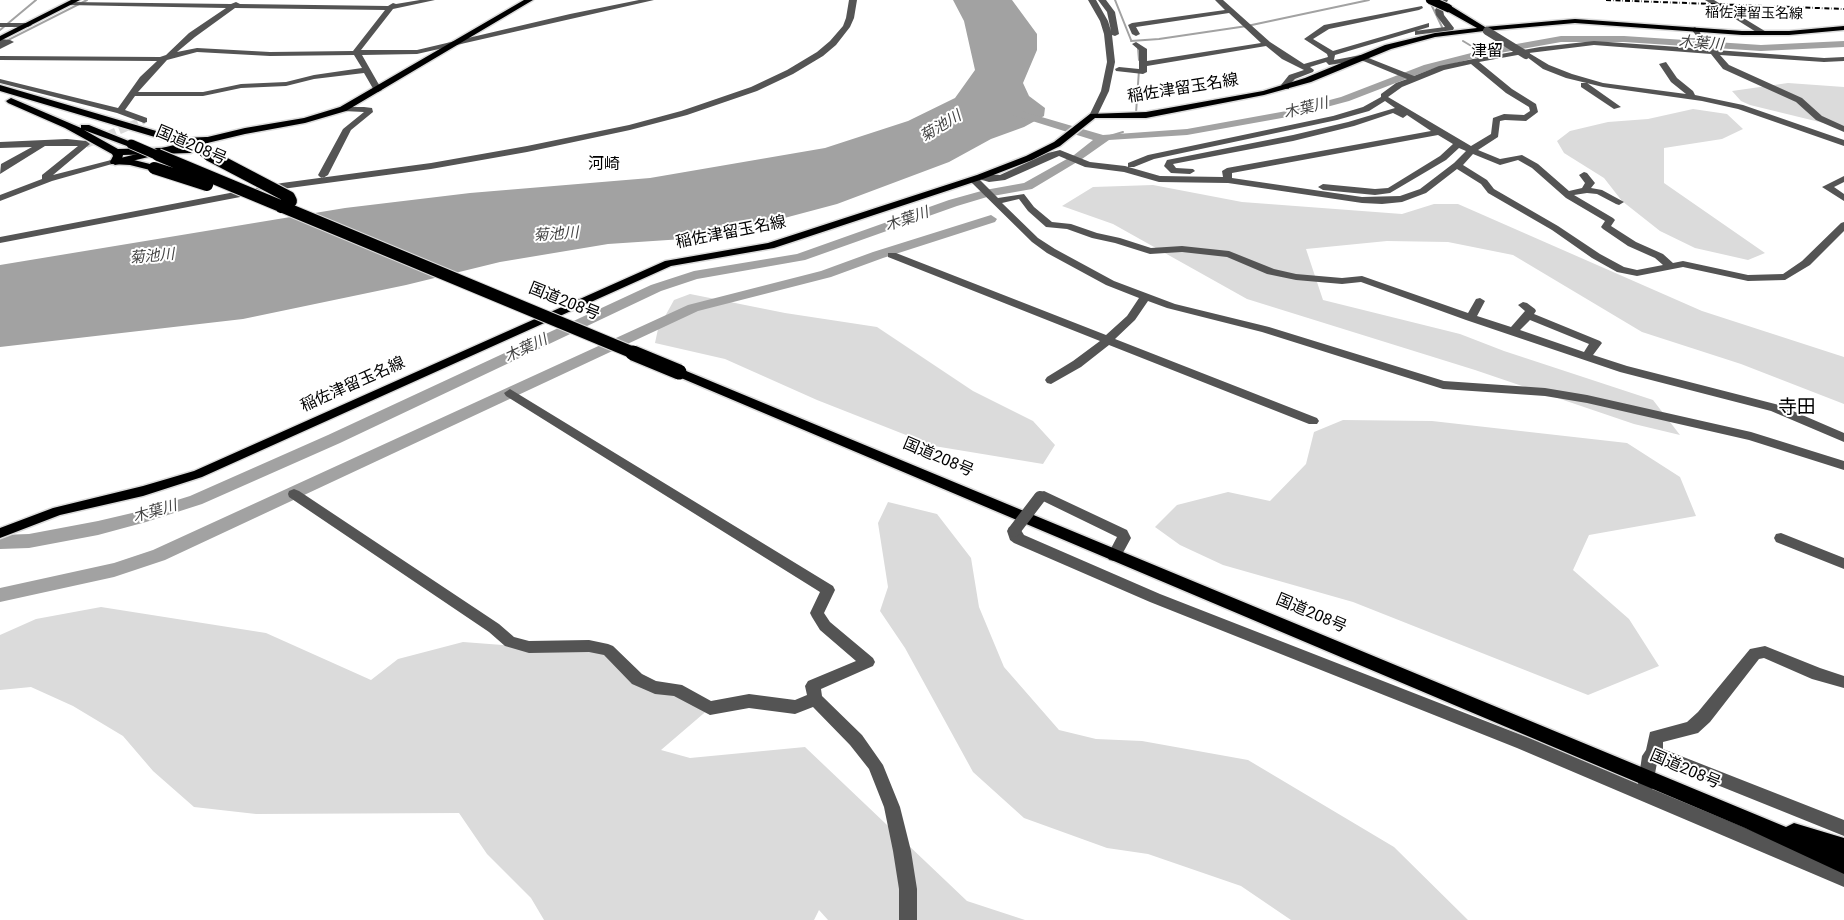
<!DOCTYPE html>
<html>
<head>
<meta charset="utf-8">
<style>
  body { margin:0 }
  canvas { display:block; background:#fff }
</style>
</head>
<body>
<canvas width="1844" height="920"></canvas>
<script>
const ctx = document.querySelector('canvas').getContext('2d');
ctx.lineJoin = 'round';
function fill(path, color) {
  ctx.fillStyle = color;
  ctx.fill(path, 'evenodd');
}
function poly(rows) {
  const path = new Path2D();
  for (const r of rows) {
    path.moveTo(r[0], r[1]);
    for (let i = 2; i < r.length; i += 2) path.lineTo(r[i], r[i + 1]);
  }
  return path;
}
function strokePath(path, color, width, dash) {
  ctx.strokeStyle = color;
  ctx.lineWidth = width;
  ctx.lineCap = dash ? 'butt' : 'round';
  ctx.setLineDash(dash || []);
  ctx.stroke(path);
}
function drawText(font, color, halo, rows, align = 'center') {
  ctx.font = font + ' Roboto,"Noto Sans JP",sans-serif';
  ctx.lineWidth = 4;
  ctx.setLineDash([]);
  ctx.textBaseline = 'middle';
  ctx.strokeStyle = halo;
  ctx.fillStyle = color;
  for (const [text, x, y, turn = 0] of rows) {
    ctx.save();
    ctx.translate(x, y);
    ctx.rotate((+turn || 0) * Math.PI / 180);
    ctx.textAlign = isNaN(turn) ? turn : align;
    if (halo) ctx.strokeText(text, 0, 0);
    ctx.fillText(text, 0, 0);
    ctx.restore();
  }
}
fill(poly([
  [1788,83,1844,87,1844,128,1750,105,1741,101,1732,91],
  [1693,109,1727,114,1743,129,1722,139,1664,148,1664,183,1765,253,1748,260,1695,248,1660,231,1622,201,1604,178,1564,153,1557,141,1570,131,1608,122,1648,119],
  [1153,185,1242,202,1402,214,1434,204,1458,204,1702,311,1844,357,1844,404,1741,364,1642,332,1513,255,1448,242,1387,241,1306,249,1323,300,1460,334,1504,351,1653,400,1680,435,1634,424,1475,370,1247,299,1113,224,1062,206,1093,187],
  [690,294,785,313,877,327,973,391,1033,421,1055,445,1043,464,934,446,817,400,725,359,655,343,658,329,674,300],
  [1343,420,1432,421,1627,443,1680,477,1696,516,1589,535,1573,570,1629,619,1659,666,1588,695,1353,602,1223,565,1180,545,1155,527,1177,505,1228,492,1270,501,1306,464,1314,432],
  [888,502,937,514,971,558,979,607,1004,667,1059,730,1096,739,1142,741,1248,760,1394,847,1468,920,1291,920,1241,886,1148,854,1107,848,1024,818,973,772,905,648,880,611,888,587,878,523],
  [101,607,266,633,371,680,398,659,463,642,529,647,608,650,637,679,710,708,661,750,690,758,805,747,967,901,1025,920,828,920,819,910,814,920,544,920,531,898,487,854,459,813,256,814,194,807,153,771,123,736,73,706,31,687,0,690,0,635,36,619]
]), '#dbdbdb');
fill(poly([
  [953,0,1012,0,1037,34,1037,50,1023,83,1029,96,1045,108,1044,116,1024,127,991,139,949,162,837,204,713,237,608,244,500,262,406,285,243,319,0,347,0,265,345,208,470,193,650,178,825,148,908,121,955,98,975,70,964,21]
]), '#a2a2a2');
strokePath(poly([
  [1115,0,1131,40],
  [1431,4,1442,27],
  [0,30,36,0],
  [1131,41,1159,39,1247,26,1369,0],
  [1463,41,1483,53],
  [0,44,87,0],
  [1138,48,1139,60],
  [1136,113,1139,70],
  [1103,138,1123,132]
]), '#a2a2a2', 2);
fill(poly([
  [1561,36,1624,36,1761,45,1844,41,1844,47,1761,51,1624,42,1561,42,1483,56,1432,69,1349,101,1293,116,1187,135,1109,140,1082,159,1032,189,987,197,957,206,805,260,697,279,661,291,340,443,202,504,146,522,98,535,29,548,0,549,0,535,29,534,98,521,145,510,190,496,328,435,651,285,694,271,797,254,949,200,985,190,1024,183,1074,155,1093,140,1013,115,1012,113,1013,111,1021,111,1103,135,1187,129,1292,110,1341,97,1424,65,1483,50,1561,36],
  [991,215,997,219,995,222,883,258,831,277,698,311,165,560,114,577,0,602,0,588,114,563,153,550,688,305,821,271,873,252,991,215]
]), '#a2a2a2');
strokePath(poly([
  [86,144,144,120]
]), '#d9d9d9', 8, [8, 4]);
const major = poly([
  [71,0,80,0,0,41,0,36,71,0],
  [524,0,533,0,346,111,305,123,245,134,115,165,111,162,112,160,245,128,304,118,340,107,524,0],
  [1445,6,1451,6,1485,27,1575,19,1742,31,1789,31,1844,26,1844,30,1789,35,1742,35,1575,23,1484,31,1435,37,1391,49,1311,82,1264,95,1146,118,1095,118,1060,146,1032,160,983,179,774,248,671,266,202,477,143,496,60,515,0,538,0,528,53,508,143,486,194,471,665,261,768,243,977,175,1026,156,1054,142,1090,114,1146,112,1263,91,1305,78,1385,45,1435,33,1477,28,1445,10,1445,6]
]);
const highway = poly([
  [0,85,180,138,207,137,212,140,207,143,175,143,0,91,0,85],
  [11,98,81,128,81,125,89,125,136,144,135,146,127,146,84,130,118,149,191,147,196,150,191,153,123,155,122,159,130,159,158,166,159,168,154,171,130,165,111,164,110,162,113,156,112,154,65,128,8,103,6,101,11,98],
  [679,368,1786,827,1794,823,1844,838,1844,874,1745,828,674,375,672,372,674,369,679,368]
]);
strokePath(major, '#dbdbdb', 3);
strokePath(highway, '#dbdbdb', 3);
fill(poly([
  [420,0,435,0,393,9,361,50,417,50,570,14,639,0,654,0,417,54,362,55,382,90,378,92,375,92,364,73,314,79,286,86,241,88,203,96,135,96,125,110,147,118,147,122,144,123,117,113,0,83,0,79,118,108,140,77,157,61,0,60,0,56,160,57,166,55,189,33,226,8,67,5,65,4,69,2,231,4,236,2,240,4,388,6,393,3,396,4,420,0],
  [235,8,385,10,353,51,270,52,197,48,177,52,195,37,235,8],
  [197,52,270,56,354,55,362,68,314,75,286,82,241,84,203,92,138,92,167,60,197,52],
  [849,0,857,0,854,18,850,27,836,45,823,56,793,74,757,91,687,115,630,130,527,152,431,169,282,189,0,243,0,237,282,183,431,163,527,146,629,125,681,111,751,87,787,70,817,52,830,41,843,26,846,18,849,0],
  [1088,0,1096,0,1108,21,1111,31,1107,12,1098,0,1106,0,1115,12,1119,34,1115,36,1112,35,1115,62,1109,91,1097,116,1093,119,1089,116,1101,91,1107,62,1104,34,1100,21,1088,0],
  [1215,0,1223,0,1270,42,1304,64,1328,57,1327,54,1304,39,1324,25,1422,6,1423,8,1419,10,1329,29,1313,39,1333,51,1429,23,1429,27,1335,55,1334,60,1361,55,1414,76,1439,66,1473,59,1540,47,1594,41,1707,49,1691,29,1695,27,1716,50,1824,58,1844,57,1844,61,1824,62,1720,55,1729,65,1802,98,1822,116,1844,126,1844,132,1816,120,1796,102,1723,69,1711,54,1594,45,1529,53,1549,65,1572,74,1603,83,1686,94,1671,82,1659,64,1666,62,1677,78,1693,91,1695,95,1743,105,1844,140,1844,146,1738,109,1702,101,1603,87,1566,78,1543,69,1523,54,1479,62,1512,89,1536,104,1538,112,1526,121,1505,120,1500,121,1498,137,1478,150,1500,159,1522,155,1538,164,1569,191,1582,188,1585,183,1579,175,1584,172,1587,173,1595,183,1591,188,1602,190,1624,202,1619,205,1616,204,1597,194,1587,193,1574,195,1613,218,1615,220,1611,226,1636,242,1663,254,1673,263,1683,261,1748,275,1783,274,1802,261,1841,223,1844,222,1844,231,1810,265,1785,280,1748,281,1683,267,1637,276,1617,272,1592,258,1552,230,1488,193,1481,184,1457,169,1426,193,1402,202,1382,204,1362,203,1228,183,1159,182,1124,172,1085,167,1059,156,1005,180,989,182,979,179,998,198,1024,194,1034,207,1052,222,1071,224,1097,233,1120,238,1151,248,1182,246,1229,251,1274,269,1296,274,1342,278,1362,276,1468,313,1476,299,1480,298,1485,301,1477,316,1511,327,1525,311,1518,305,1523,302,1527,303,1535,309,1536,311,1534,314,1600,341,1602,343,1593,355,1627,366,1779,405,1844,433,1844,442,1771,411,1620,372,1466,320,1361,282,1342,284,1296,280,1267,274,1227,257,1182,252,1150,254,1115,243,1092,238,1067,229,1046,227,1028,211,1019,199,1002,203,1038,238,1055,249,1114,281,1175,304,1269,327,1444,381,1545,388,1587,395,1751,432,1844,461,1844,470,1749,440,1587,403,1545,396,1443,389,1262,332,1167,308,1148,301,1135,320,1115,339,1317,418,1319,421,1317,424,1309,424,1109,345,1081,367,1051,384,1047,383,1045,380,1047,377,1073,361,1100,341,888,257,888,253,896,253,1106,335,1127,316,1139,298,1106,285,1047,253,1032,242,971,182,971,178,976,178,980,174,1000,175,1048,153,1060,150,1090,162,1125,166,1160,176,1223,177,1222,171,1227,168,1431,131,1407,115,1403,118,1393,113,1354,126,1293,141,1173,164,1176,168,1193,169,1195,171,1190,174,1171,173,1164,166,1167,160,1293,135,1348,122,1395,108,1385,101,1369,111,1337,120,1154,159,1134,167,1128,167,1128,163,1148,155,1333,116,1363,107,1381,97,1381,94,1396,83,1407,79,1361,60,1329,65,1326,62,1310,67,1314,70,1313,72,1295,79,1289,85,1289,89,1286,89,1281,85,1289,75,1304,70,1282,59,1266,46,1147,66,1147,72,1143,74,1116,71,1115,69,1119,67,1139,69,1139,50,1132,44,1136,42,1147,49,1147,61,1261,43,1229,13,1136,27,1140,34,1136,36,1132,34,1128,25,1132,23,1225,10,1215,0],
  [1471,64,1506,93,1529,107,1530,111,1524,115,1504,114,1493,118,1491,134,1471,146,1388,97,1402,87,1444,70,1471,64],
  [1438,135,1453,144,1440,156,1388,188,1375,189,1323,184,1318,187,1323,190,1375,195,1390,193,1446,160,1459,148,1466,151,1454,163,1420,189,1400,196,1362,197,1232,178,1232,173,1438,135],
  [1473,154,1500,165,1518,160,1532,168,1566,198,1605,221,1601,227,1603,229,1628,246,1655,258,1663,265,1637,270,1624,267,1600,254,1558,226,1494,189,1487,180,1463,165,1473,154],
  [1530,320,1589,344,1584,352,1520,330,1530,320],
  [1440,0,1448,0,1443,10,1444,15,1454,28,1453,30,1415,35,1415,31,1445,27,1436,15,1435,10,1440,0],
  [1705,0,1714,0,1768,33,1761,35,1705,0],
  [0,23,28,23,32,25,28,27,0,27,0,23],
  [0,39,10,40,14,42,0,49,0,39],
  [1581,83,1587,83,1621,107,1614,109,1581,87,1581,83],
  [340,107,364,107,372,108,373,112,351,130,328,175,323,178,320,177,318,175,343,129,364,112,343,111,339,109,340,107],
  [67,139,86,141,90,144,53,175,115,159,119,162,52,181,0,201,0,195,42,179,42,175,78,146,45,146,0,174,1,164,32,147,0,148,0,142,67,139],
  [1844,176,1844,182,1834,187,1844,194,1844,201,1822,187,1844,176],
  [510,389,833,586,835,590,824,613,830,622,873,658,875,662,873,666,821,689,822,696,862,735,883,765,900,807,911,851,917,889,917,920,899,920,899,889,893,851,884,807,869,769,850,745,813,707,795,714,749,708,710,715,674,696,655,694,632,684,604,655,589,652,529,653,505,646,489,632,289,497,288,494,289,491,294,489,299,491,499,624,514,637,529,641,589,640,608,644,613,646,642,674,656,681,682,685,711,701,749,694,795,700,807,695,805,686,808,681,856,661,820,630,812,617,810,613,820,592,506,396,504,393,510,389],
  [1044,491,1127,530,1131,538,1119,560,1114,561,1109,560,1107,556,1117,537,1043,501,1035,500,1034,497,1035,494,1044,491],
  [1014,526,1019,527,1024,535,1160,594,1529,738,1638,784,1642,756,1646,750,1650,732,1687,722,1698,712,1750,649,1765,646,1820,668,1844,676,1844,688,1812,679,1764,658,1759,659,1710,722,1698,733,1663,742,1663,749,1844,820,1844,836,1660,762,1657,763,1652,789,1844,869,1844,887,1517,748,1150,602,1014,543,1010,540,1007,531,1009,527,1014,526],
  [1781,533,1844,558,1844,569,1776,542,1774,538,1776,534,1781,533]
]), '#545454');
fill(major, '#000');
fill(highway, '#000');
strokePath(poly([
  [1606,0,1844,9]
]), '#000', 2, [5, 2, 0.5, 2]);
const majorBridge = poly([
  [1430,0,1448,8]
]);
const highwayBridgeFar2 = poly([
  [131,144,161,157],
  [203,152,212,157]
]);
const highwayBridgeFar1 = poly([
  [158,155,636,354],
  [209,155,289,197,291,201,281,207],
  [154,168,207,185]
]);
const highwayBridge = poly([
  [633,353,679,372]
]);
strokePath(majorBridge, '#dbdbdb', 10, []);
strokePath(highwayBridgeFar2, '#dbdbdb', 11, []);
strokePath(highwayBridgeFar1, '#dbdbdb', 14, []);
strokePath(highwayBridge, '#dbdbdb', 18, []);
strokePath(poly([
  [1487,31,1526,55]
]), '#545454', 8);
strokePath(poly([
  [1014,531,1040,497]
]), '#545454', 12);
strokePath(majorBridge, '#000', 8);
strokePath(highwayBridgeFar2, '#000', 9);
strokePath(highwayBridgeFar1, '#000', 12);
strokePath(highwayBridge, '#000', 15);
drawText('14px', '#000', '#fff', [
  ["稲佐津留玉名線",1754,14,1]
]);
drawText('italic 15px', '#434343', '#fff', [
  ["木葉川",1701,44,4],
  ["木葉川",1306,109,-14],
  ["菊池川",941,127,-31],
  ["木葉川",907,220,-19],
  ["菊池川",556,235,-4],
  ["菊池川",152,257,-5],
  ["木葉川",526,349,-25],
  ["木葉川",155,512,-16]
]);
drawText('16px', '#000', '#fff', [
  ["津留",1487,52],
  ["河崎",604,165]
]);
drawText('16px', '#000', '#fff', [
  ["稲佐津留玉名線",1183,89,-9],
  ["国道208号",191,146,23],
  ["稲佐津留玉名線",731,233,-11],
  ["国道208号",564,302,22],
  ["稲佐津留玉名線",353,385,-24],
  ["国道208号",938,458,23],
  ["国道208号",1311,614,23],
  ["国道208号",1685,770,23]
]);
drawText('19px', '#000', '#fff', [
  ["寺田",1797,408]
]);
</script>
</body>
</html>
